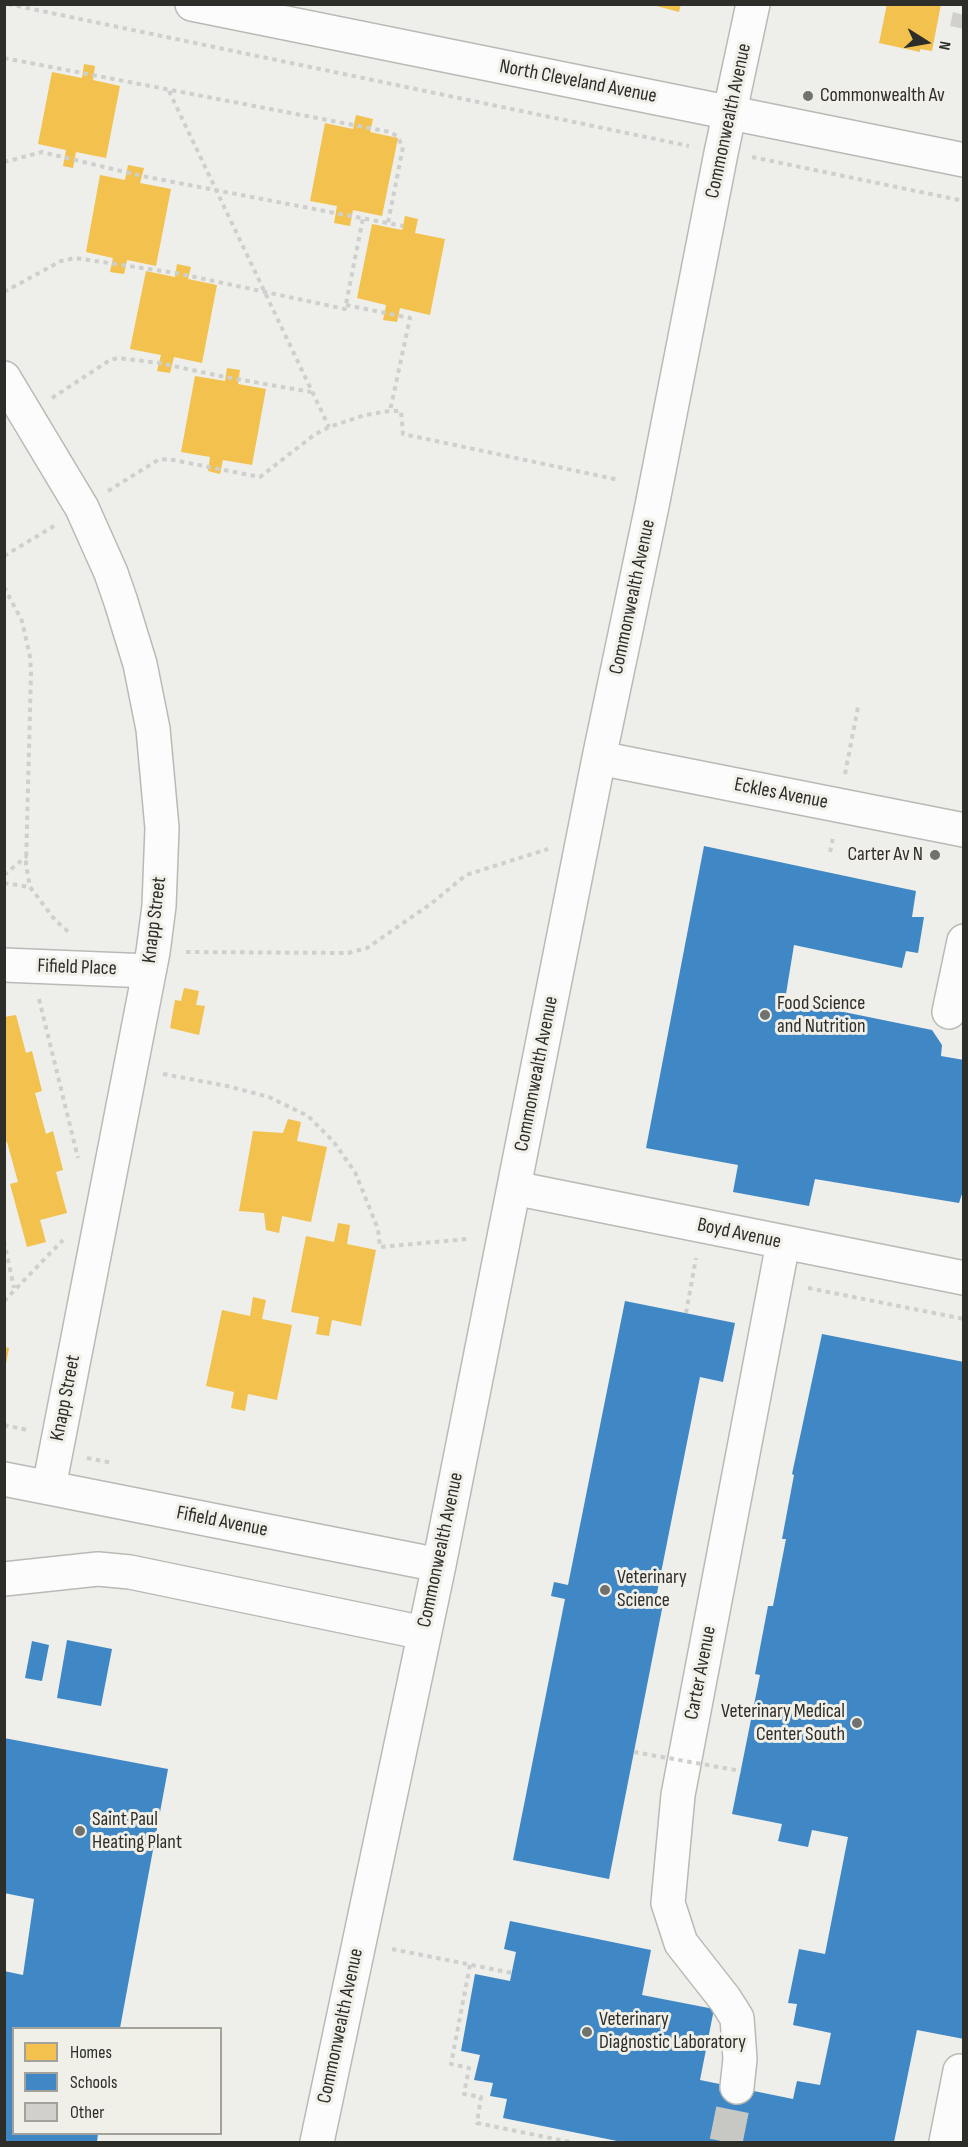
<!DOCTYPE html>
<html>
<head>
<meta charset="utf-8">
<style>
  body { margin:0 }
  #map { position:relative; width:968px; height:2147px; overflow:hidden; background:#eeeeea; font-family:"Sofia Sans Condensed",sans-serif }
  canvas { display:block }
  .frame { position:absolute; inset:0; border:6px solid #2d2d2a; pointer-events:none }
  .legend { position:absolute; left:12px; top:2027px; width:210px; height:108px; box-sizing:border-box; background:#f0efe8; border:2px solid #a2a19c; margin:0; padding:8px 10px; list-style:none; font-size:18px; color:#2d2d2a }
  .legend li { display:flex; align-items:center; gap:12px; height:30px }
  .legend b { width:30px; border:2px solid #a2a19c }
  .north { position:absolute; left:896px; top:12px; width:60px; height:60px; -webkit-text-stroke:4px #f0efe8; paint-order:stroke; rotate:101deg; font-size:16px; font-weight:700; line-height:24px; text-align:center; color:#2d2d2a }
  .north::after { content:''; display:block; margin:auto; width:21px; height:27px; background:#2d2d2a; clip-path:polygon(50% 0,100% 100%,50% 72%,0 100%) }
</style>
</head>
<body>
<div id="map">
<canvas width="968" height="2147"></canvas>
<div class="frame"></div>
<ul class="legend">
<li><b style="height:16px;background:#f2c14e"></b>Homes</li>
<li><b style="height:16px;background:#3f88c5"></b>Schools</li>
<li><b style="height:16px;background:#d1d0cd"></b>Other</li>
</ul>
<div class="north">N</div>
</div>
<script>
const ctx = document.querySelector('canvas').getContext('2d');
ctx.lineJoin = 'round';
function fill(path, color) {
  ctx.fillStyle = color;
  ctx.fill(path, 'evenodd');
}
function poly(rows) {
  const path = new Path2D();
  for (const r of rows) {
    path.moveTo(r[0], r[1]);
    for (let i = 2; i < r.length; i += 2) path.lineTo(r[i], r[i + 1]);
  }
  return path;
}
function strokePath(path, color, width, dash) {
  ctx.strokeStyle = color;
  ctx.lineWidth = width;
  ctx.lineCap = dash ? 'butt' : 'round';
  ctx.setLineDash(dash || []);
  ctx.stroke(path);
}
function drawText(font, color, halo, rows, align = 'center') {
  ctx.font = font + ' "Sofia Sans Condensed",sans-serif';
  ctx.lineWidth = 6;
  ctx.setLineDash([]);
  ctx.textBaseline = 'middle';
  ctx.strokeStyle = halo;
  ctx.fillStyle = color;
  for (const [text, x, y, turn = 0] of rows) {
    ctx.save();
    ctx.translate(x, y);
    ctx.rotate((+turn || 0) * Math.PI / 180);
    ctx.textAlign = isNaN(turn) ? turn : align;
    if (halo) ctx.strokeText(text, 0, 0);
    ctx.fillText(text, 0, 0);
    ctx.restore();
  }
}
fill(poly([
  [649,4,681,4,679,12],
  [887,4,941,4,932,51,920,49,920,52,879,43],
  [84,64,95,66,93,80,120,86,106,158,76,152,73,168,63,166,66,150,38,144,52,72,82,78],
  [356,115,373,119,370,132,398,138,382,216,353,210,350,226,334,223,337,206,310,201,325,123,353,129],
  [128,165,144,168,140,183,171,189,156,266,127,260,124,274,110,272,113,258,86,252,100,175,125,180],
  [405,216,418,219,415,233,445,239,430,315,400,308,397,322,383,320,386,305,357,298,372,224,402,230],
  [177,264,191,267,188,279,217,285,202,363,174,357,170,373,157,371,161,355,130,349,146,271,175,277],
  [227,368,240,370,238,384,266,389,252,465,223,460,220,474,208,471,210,457,181,452,195,376,225,381],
  [184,988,199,991,196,1005,205,1006,199,1035,170,1028,175,1000,181,1001],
  [16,1015,26,1053,32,1051,42,1091,35,1093,46,1134,53,1131,63,1170,56,1172,67,1213,40,1220,46,1242,27,1247,10,1184,18,1182,7,1142,4,1143,4,1017],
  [288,1119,301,1122,297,1141,327,1147,311,1222,282,1216,279,1233,266,1230,264,1213,239,1211,253,1131,283,1133],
  [338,1223,350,1225,347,1244,376,1250,361,1326,332,1320,329,1336,316,1334,319,1317,291,1312,306,1236,334,1242],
  [253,1297,266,1300,262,1319,292,1325,277,1400,248,1394,245,1411,231,1408,234,1392,206,1386,222,1310,250,1316],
  [4,1347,9,1348,6,1364,4,1364]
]), '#f2c14e');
fill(poly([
  [704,846,916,891,912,917,924,917,918,953,906,951,902,968,794,945,785,1000,932,1030,942,1045,941,1056,964,1060,964,1188,959,1203,815,1179,809,1206,733,1192,738,1165,646,1148],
  [625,1301,735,1323,723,1382,700,1377,655,1603,663,1604,609,1879,513,1860,565,1599,551,1596,554,1582,568,1585],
  [822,1334,964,1362,964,2039,917,2030,894,2142,622,2142,503,2118,507,2099,490,2096,493,2083,474,2080,480,2055,461,2051,475,1974,510,1981,516,1952,504,1949,510,1921,651,1950,642,1995,714,2009,700,2080,793,2099,797,2081,820,2085,831,2033,793,2025,797,2004,788,2003,799,1949,825,1954,848,1837,812,1830,808,1847,778,1841,782,1824,732,1814,760,1675,755,1674,768,1606,773,1606,786,1539,782,1539,794,1475,792,1474],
  [67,1640,112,1649,101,1706,57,1698],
  [32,1641,49,1645,42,1681,25,1678],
  [4,1738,168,1769,120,2028,14,2028,14,2134,98,2134,97,2142,4,2142,4,1971,23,1975,34,1899,4,1893]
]), '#3f88c5');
fill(poly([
  [953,12,964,15,964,29,950,26]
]), '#d1d0cd');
strokePath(poly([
  [726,2142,737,2087]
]), '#c7c7c4', 33, [33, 16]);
const minor = poly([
  [4,378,82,508,111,573,121,602,140,664,153,729,162,828,159,906,153,952,49,1487],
  [599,758,964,830],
  [4,965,149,971],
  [949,1012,964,941],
  [514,1188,964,1278],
  [4,1479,439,1565],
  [4,1579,98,1569,130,1572,424,1633],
  [737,2087,740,2059,737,2018,725,1999,681,1943,668,1903,678,1795,783,1243],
  [317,2142,439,1565,599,758,652,506,721,153,753,4],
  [946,2142,960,2071]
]);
const major = poly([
  [192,4,964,160]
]);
strokePath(minor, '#b9b9b6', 36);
strokePath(major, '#b9b9b6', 36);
strokePath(poly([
  [8,4,689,146],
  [4,58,390,132,397,136,403,147,388,223],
  [169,91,329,427],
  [752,157,964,201],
  [4,162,42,152,142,176,403,226],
  [4,292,61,261,75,258,176,273,345,309,363,218],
  [346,305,410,318,390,411],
  [52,398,110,360,118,358,159,363,225,377,311,392],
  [108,491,158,460,168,459,260,477,314,435,329,427,365,415,390,411,401,411,403,434,619,480],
  [4,556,54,526],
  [4,587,22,621,30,657,31,673,26,865,30,887,55,920,71,934],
  [845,774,858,707],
  [830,852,833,838],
  [4,875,27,856],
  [4,883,30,887],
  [186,952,348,953,359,950,367,948,432,903,466,875,548,849],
  [39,999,78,1158],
  [163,1074,227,1086,269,1097,308,1116,333,1141,355,1172,378,1229,380,1247,467,1239],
  [4,1241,14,1288],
  [808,1288,964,1319],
  [4,1301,63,1240],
  [686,1313,696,1258],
  [4,1425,27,1430],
  [87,1458,113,1463],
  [392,1949,512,1973],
  [470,1965,451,2064,469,2068,464,2094,481,2097,477,2123,570,2142]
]), '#cfcfce', 4, [4.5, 4.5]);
strokePath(minor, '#fcfcfc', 33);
strokePath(major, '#fcfcfc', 33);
strokePath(poly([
  [634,1752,741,1771]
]), '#cfcfce', 4, [4.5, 4.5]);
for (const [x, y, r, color] of [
  [808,96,6,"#71716d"],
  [935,855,6,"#71716d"],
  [765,1015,6,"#71716d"],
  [605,1590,6,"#71716d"],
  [857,1723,6,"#71716d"],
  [80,1831,6,"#71716d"],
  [587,2032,6,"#71716d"]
]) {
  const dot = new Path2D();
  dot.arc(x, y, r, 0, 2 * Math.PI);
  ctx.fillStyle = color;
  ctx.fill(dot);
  strokePath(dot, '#f0efe8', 2);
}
drawText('20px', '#2d2d2a', '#f0efe8', [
  ["North Cleveland Avenue",578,82,11],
  ["Commonwealth Avenue",729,121,-78],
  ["Commonwealth Avenue",633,597,-78],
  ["Eckles Avenue",781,794,11],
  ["Knapp Street",155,920,-83],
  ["Fifield Place",77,968,2],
  ["Commonwealth Avenue",537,1074,-79],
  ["Boyd Avenue",739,1234,12],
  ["Knapp Street",66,1398,-79],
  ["Fifield Avenue",222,1522,11],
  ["Commonwealth Avenue",441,1550,-78],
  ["Carter Avenue",701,1673,-79],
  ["Commonwealth Avenue",341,2026,-78]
]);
drawText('20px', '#2d2d2a', '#f0efe8', [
  ["Commonwealth Av",820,96],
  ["Carter Av N",923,855,"right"],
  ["Food Science",777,1004],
  ["and Nutrition",777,1027],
  ["Veterinary",617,1578],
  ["Science",617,1601],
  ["Veterinary Medical",845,1712,"right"],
  ["Center South",845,1735,"right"],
  ["Saint Paul",92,1820],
  ["Heating Plant",92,1843],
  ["Veterinary",599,2020],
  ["Diagnostic Laboratory",599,2043]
], 'left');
</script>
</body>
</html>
